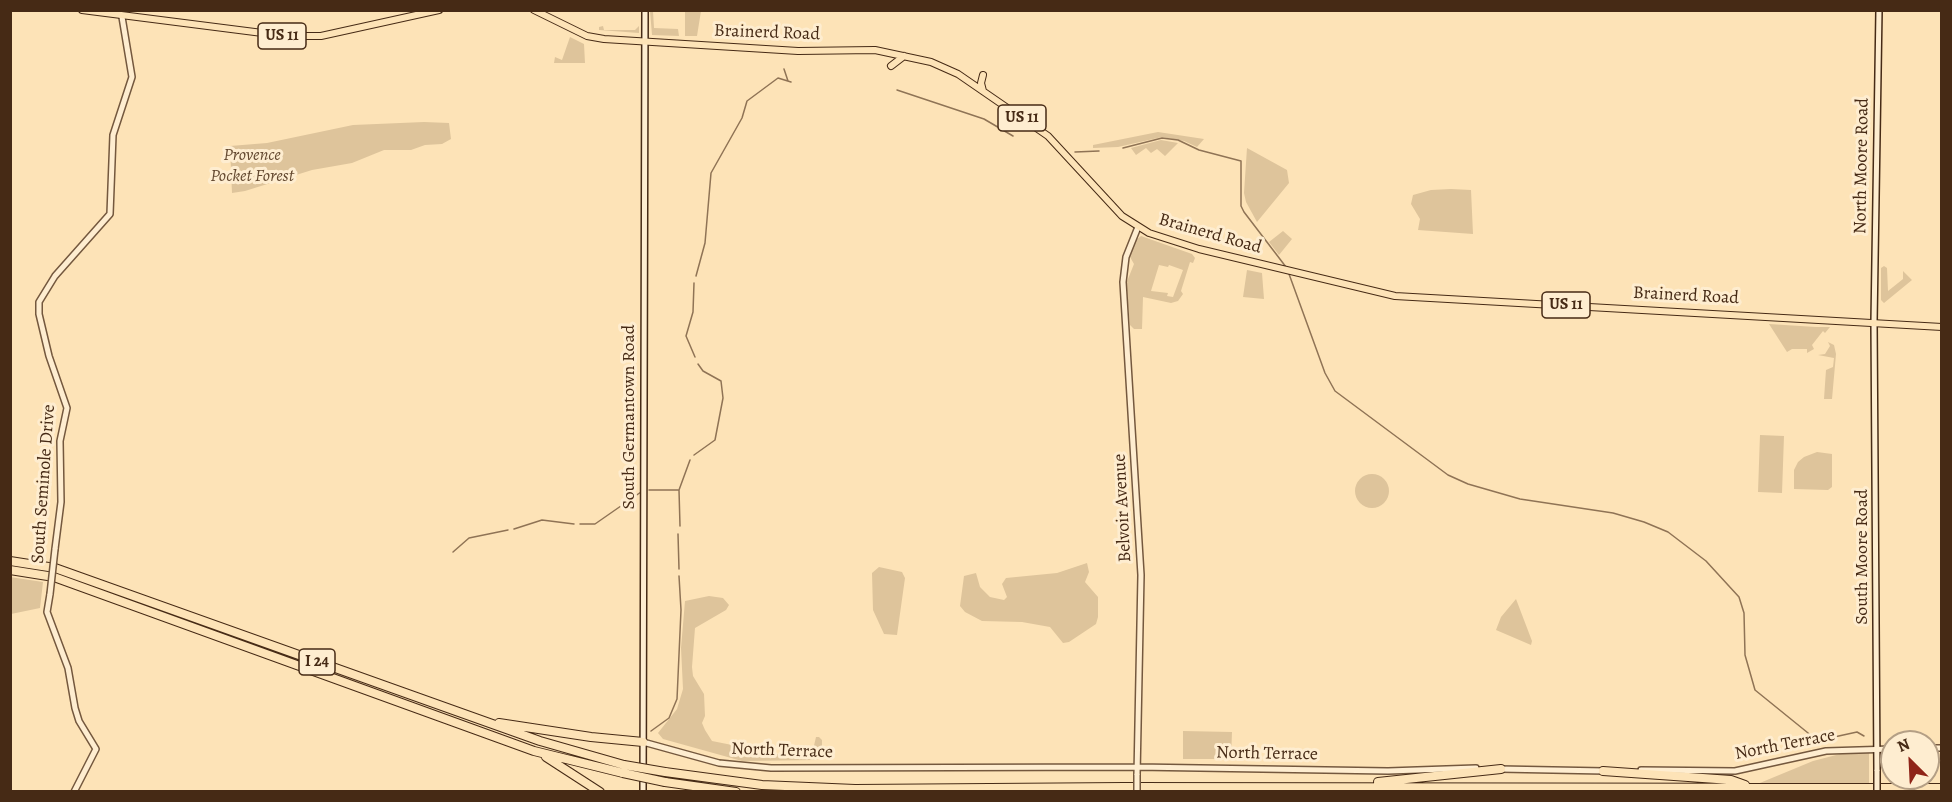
<!DOCTYPE html>
<html>
<head>
<meta charset="utf-8">
<style>
  body { margin:0 }
  #map { position:relative; width:1952px; height:802px; overflow:hidden; background:#fde3b7; font-family:Alegreya,serif }
  canvas { display:block }
  .frame { position:absolute; inset:0; border:12px solid #462a15; pointer-events:none }
  .north { position:absolute; left:1880px; top:730px; width:60px; height:60px; box-sizing:border-box; background:#feedd0; border:2px solid #b49f85; border-radius:50%; rotate:336deg; font-size:16px; font-weight:700; line-height:24px; text-align:center; color:#462a15 }
  .north::after { content:''; display:block; margin:auto; width:21px; height:27px; background:#8f2418; clip-path:polygon(50% 0,100% 100%,50% 72%,0 100%) }
</style>
</head>
<body>
<div id="map">
<canvas width="1952" height="802"></canvas>
<div class="frame"></div>
<div class="north">N</div>
</div>
<script>
const ctx = document.querySelector('canvas').getContext('2d');
ctx.lineJoin = 'round';
function fill(path, color) {
  ctx.fillStyle = color;
  ctx.fill(path, 'evenodd');
}
function poly(rows) {
  const path = new Path2D();
  for (const r of rows) {
    if (r.length === 3) {
      path.moveTo(r[0] + r[2], r[1]);
      path.arc(r[0], r[1], r[2], 0, 2 * Math.PI);
      continue;
    }
    path.moveTo(r[0], r[1]);
    for (let i = 2; i < r.length; i += 2) path.lineTo(r[i], r[i + 1]);
  }
  return path;
}
function strokePath(path, color, width, dash) {
  ctx.strokeStyle = color;
  ctx.lineWidth = width;
  ctx.lineCap = dash ? 'butt' : 'round';
  ctx.setLineDash(dash || []);
  ctx.stroke(path);
}
function drawText(font, color, halo, rows, align = 'center') {
  ctx.font = font + ' Alegreya,serif';
  ctx.lineWidth = 6;
  ctx.setLineDash([]);
  ctx.textBaseline = 'middle';
  ctx.strokeStyle = halo;
  ctx.fillStyle = color;
  for (const [text, x, y, turn = 0] of rows) {
    ctx.save();
    ctx.translate(x, y);
    ctx.rotate((+turn || 0) * Math.PI / 180);
    ctx.textAlign = isNaN(turn) ? turn : align;
    if (halo) ctx.strokeText(text, 0, 0);
    ctx.fillText(text, 0, 0);
    ctx.restore();
  }
}
fill(poly([
  [650,11,653,11,654,28,678,29,679,36,652,35],
  [685,11,701,11,697,36,685,36],
  [603,26,604,30,635,30,639,26,639,33,599,30,599,27],
  [570,37,584,44,585,63,554,63,555,57,562,60],
  [424,122,449,123,451,139,442,144,425,145,411,150,384,150,352,163,312,170,245,191,232,193,230,146,267,143,353,125],
  [1158,132,1204,139,1197,147,1184,141,1162,137,1118,147,1093,148,1093,145],
  [1161,140,1178,143,1165,156,1157,149,1151,153,1146,148,1136,155,1131,148],
  [1247,148,1287,170,1289,183,1257,222,1246,202,1244,193],
  [1451,189,1471,190,1473,234,1418,230,1420,219,1411,204,1413,195,1431,190],
  [1283,231,1292,239,1279,255,1269,242],
  [1141,236,1192,254,1195,258,1193,263,1190,262,1181,291,1183,294,1178,301,1171,303,1143,297,1142,329,1134,329,1130,325,1126,284,1134,264,1130,257,1135,241],
  [1159,265,1168,267,1169,265,1183,270,1173,297,1167,296,1168,293,1151,291],
  [1884,266,1887,268,1888,291,1903,279,1903,271,1912,280,1884,303,1881,300,1881,268],
  [1247,270,1262,273,1264,299,1243,297],
  [1769,324,1816,327,1830,327,1825,333,1823,331,1812,345,1814,349,1807,353,1807,349,1792,349,1787,352],
  [1828,342,1834,345,1836,354,1832,399,1824,399,1826,370,1833,367,1834,358,1818,355,1825,354,1830,346],
  [1760,435,1784,436,1782,493,1758,492],
  [1817,452,1832,454,1832,487,1828,490,1794,489,1794,470,1798,462,1804,457],
  [1372,491,17],
  [1087,563,1089,572,1085,582,1098,597,1098,617,1096,624,1069,642,1063,643,1050,627,1022,622,982,621,965,612,960,606,964,576,976,573,980,587,990,597,1004,600,1007,597,1002,584,1006,578,1057,573],
  [879,567,902,572,905,578,897,635,884,634,873,610,872,573],
  [10,577,43,582,40,608,11,614],
  [709,596,723,598,729,605,726,610,695,628,692,667,693,676,704,694,705,716,702,723,705,730,712,741,787,756,804,756,813,750,816,737,819,737,822,740,822,755,817,760,742,761,663,739,658,733,677,709,683,689,681,648,685,601],
  [1516,599,1532,641,1531,645,1496,630,1501,617],
  [1183,731,1232,732,1231,759,1183,759],
  [1844,753,1869,753,1869,785,1755,785,1813,761]
]), '#dec49b');
strokePath(poly([
  [784,69,788,81],
  [897,90,984,119,1013,136],
  [1123,148,1162,138,1178,140,1199,150,1241,161,1241,206,1244,212,1286,267],
  [1075,152,1099,151],
  [1289,274,1325,373,1335,391,1448,475,1468,484,1520,499,1613,513,1644,522,1668,532,1706,561,1739,597,1744,613,1745,655,1755,690,1813,737,1825,739,1857,732,1864,736],
  [696,276,705,243,711,173,742,118,747,101,778,78,791,82],
  [694,283,693,312,686,336,695,357],
  [694,455,715,440,723,398,721,381,703,371,698,364],
  [649,490,678,490],
  [580,524,595,524,641,492],
  [680,526,679,490,690,460],
  [514,529,542,520,574,524],
  [678,534,679,569],
  [453,552,469,538,508,530],
  [651,731,669,718,677,699,681,610,679,576],
  [1928,762,1942,762]
]), '#8f7355', 1.5);
const tertiary = poly([
  [55,549,61,502,60,441,67,408,49,356,39,314,39,302,55,276,110,214,113,135,132,77,122,17],
  [50,594,47,612,68,668,75,708,79,721,96,749,74,792],
  [643,742,719,763,771,768,1137,767,1388,771,1476,768],
  [1928,748,1942,748],
  [1500,769,1605,771],
  [1641,770,1735,771,1826,751,1892,749],
  [1137,775,1141,575,1123,282,1126,257,1138,227]
]);
const secondary = poly([
  [1877,771,1874,322,1879,10],
  [643,792,645,10]
]);
const primary = poly([
  [82,10,286,36,321,36,439,10],
  [534,10,587,36,604,39,798,51,875,50,931,62,958,74,1048,136,1122,216,1149,233,1199,249,1395,296,1942,327],
  [891,66,904,56],
  [983,75,981,83,983,91]
]);
const motorway = poly([
  [10,561,55,568,540,741,624,765],
  [10,570,54,577,534,751,623,773],
  [499,723,591,737,643,742],
  [546,757,600,792],
  [1603,771,1731,780,1745,785],
  [665,772,762,785,855,789,1125,787,1942,788],
  [665,782,736,792],
  [1378,782,1501,769]
]);
strokePath(tertiary, '#74583e', 8);
strokePath(secondary, '#462a15', 8);
strokePath(primary, '#462a15', 8);
strokePath(motorway, '#462a15', 10);
strokePath(tertiary, '#feedd0', 5);
strokePath(secondary, '#feedd0', 5);
strokePath(primary, '#fde3b7', 6);
strokePath(motorway, '#fde3b7', 8);
const tertiaryBridge = poly([
  [50,594,55,549],
  [1137,792,1137,775]
]);
const secondaryBridge = poly([
  [1877,792,1877,771]
]);
const motorwayBridge = poly([
  [624,765,665,772],
  [623,773,665,782]
]);
strokePath(tertiaryBridge, '#74583e', 8, []);
strokePath(secondaryBridge, '#462a15', 8, []);
strokePath(motorwayBridge, '#462a15', 10, []);
strokePath(tertiaryBridge, '#feedd0', 5);
strokePath(secondaryBridge, '#feedd0', 5);
strokePath(motorwayBridge, '#fde3b7', 8);
for (const [x, y, w] of [
  [282,36,48],
  [1022,118,48],
  [1566,305,48],
  [317,662,36]
]) {
  const box = new Path2D();
  box.roundRect(x - w / 2, y - 13, w, 26, 4.5);
  ctx.fillStyle = '#feedd0';
  ctx.fill(box);
  strokePath(box, '#462a15', 1.5);
}
drawText('bold 16px', '#462a15', null, [
  ["US 11",282,36],
  ["US 11",1022,118],
  ["US 11",1566,305],
  ["I 24",317,662]
]);
drawText('18px', '#462a15', '#feedd0', [
  ["Brainerd Road",767,33,2],
  ["North Moore Road",1862,166,-89],
  ["Brainerd Road",1210,234,16],
  ["Brainerd Road",1686,296,3],
  ["South Germantown Road",630,417,-90],
  ["South Seminole Drive",44,484,-86],
  ["Belvoir Avenue",1123,508,-93],
  ["South Moore Road",1863,557,-90],
  ["North Terrace",1785,745,-11],
  ["North Terrace",782,751,2],
  ["North Terrace",1267,754,1]
]);
drawText('italic 18px', '#644930', '#feedd0', [
  ["Provence",252,156],
  ["Pocket Forest",252,177]
]);
</script>
</body>
</html>
